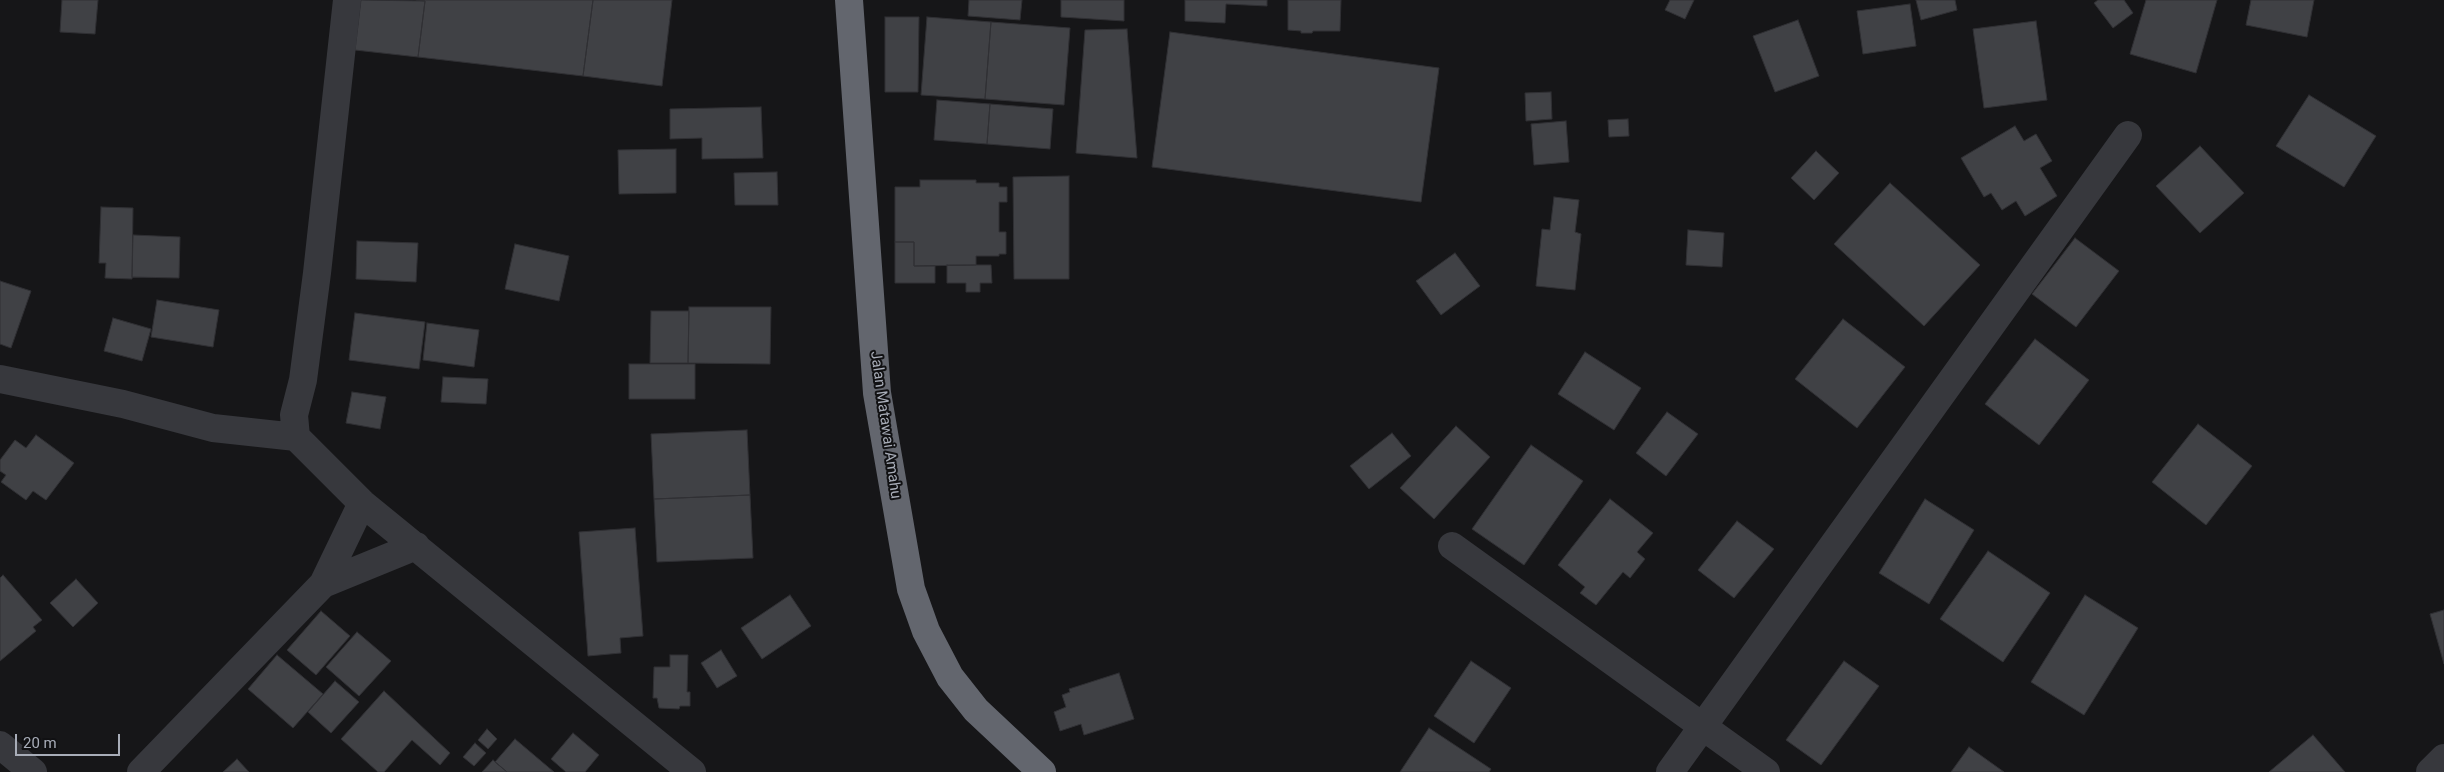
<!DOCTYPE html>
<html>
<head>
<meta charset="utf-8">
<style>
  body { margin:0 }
  #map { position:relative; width:2444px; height:772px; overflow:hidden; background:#161618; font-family:Roboto,sans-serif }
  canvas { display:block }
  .scale { position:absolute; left:15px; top:734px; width:105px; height:22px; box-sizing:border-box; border:2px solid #a8adb8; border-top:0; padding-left:6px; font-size:15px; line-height:18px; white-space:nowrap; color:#a8adb8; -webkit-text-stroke:4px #111113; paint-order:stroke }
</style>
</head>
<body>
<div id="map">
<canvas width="2444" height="772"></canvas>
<div class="scale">20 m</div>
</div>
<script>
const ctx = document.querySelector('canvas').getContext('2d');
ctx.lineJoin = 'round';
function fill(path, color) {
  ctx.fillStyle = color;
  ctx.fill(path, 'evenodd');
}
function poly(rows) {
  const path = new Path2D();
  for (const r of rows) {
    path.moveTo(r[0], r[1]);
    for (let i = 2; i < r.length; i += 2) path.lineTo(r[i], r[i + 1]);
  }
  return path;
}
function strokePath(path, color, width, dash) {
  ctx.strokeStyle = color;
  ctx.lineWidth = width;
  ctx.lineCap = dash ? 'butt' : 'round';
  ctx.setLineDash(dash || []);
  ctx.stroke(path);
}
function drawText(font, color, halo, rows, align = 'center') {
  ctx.font = font + ' Roboto,sans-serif';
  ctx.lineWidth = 4;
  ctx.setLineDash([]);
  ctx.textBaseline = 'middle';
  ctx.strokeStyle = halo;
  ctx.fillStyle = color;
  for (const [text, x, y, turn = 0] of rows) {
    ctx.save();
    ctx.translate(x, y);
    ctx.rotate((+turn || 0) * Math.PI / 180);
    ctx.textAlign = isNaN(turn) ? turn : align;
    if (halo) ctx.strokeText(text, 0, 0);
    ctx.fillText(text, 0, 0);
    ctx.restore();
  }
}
const building = poly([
  [62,0,98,0,95,34,60,32,62,0],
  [361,0,425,1,418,57,355,50,361,0],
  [416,0,593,0,583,76,418,57,425,1,416,0],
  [593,0,672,0,662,86,583,76,593,0],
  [969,0,1022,0,1020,20,968,16,969,0],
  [1061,0,1124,0,1124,21,1061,17,1061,0],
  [1185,0,1267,0,1267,6,1226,4,1225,23,1185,21,1185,0],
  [1288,0,1341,0,1340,31,1313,31,1312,33,1301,33,1301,31,1288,30,1288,0],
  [1670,0,1694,0,1685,19,1665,10,1670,0],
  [1916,0,1955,0,1957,10,1921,20,1916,0],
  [2098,0,2124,0,2133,13,2113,28,2094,3,2098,0],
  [2146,0,2217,0,2196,73,2130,54,2146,0],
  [2251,0,2314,0,2307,37,2246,25,2251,0],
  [1910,4,1916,46,1863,54,1857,11,1910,4],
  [885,17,919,17,918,92,885,92,885,17],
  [927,17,991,22,985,99,921,95,927,17],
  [1798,20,1819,76,1775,92,1753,36,1798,20],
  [2036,21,2047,100,1984,108,1973,29,2036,21],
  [991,22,1070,28,1064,105,985,99,991,22],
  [1127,29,1137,158,1076,153,1085,30,1127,29],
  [1170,32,1439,68,1421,202,1152,167,1170,32],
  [1551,92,1552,119,1526,121,1525,93,1551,92],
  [2309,95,2376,136,2344,187,2276,146,2309,95],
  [937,100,990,104,987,144,934,140,937,100],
  [990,104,1053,109,1050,149,987,144,990,104],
  [761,107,763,158,702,159,702,138,670,139,670,109,761,107],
  [1628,119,1629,136,1609,137,1608,120,1628,119],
  [1566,121,1569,162,1534,165,1531,124,1566,121],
  [2015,126,2024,141,2036,134,2052,161,2040,168,2057,196,2025,216,2016,201,2002,210,1991,193,1984,197,1961,158,2015,126],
  [2200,146,2244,193,2200,233,2156,186,2200,146],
  [676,149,676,193,619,194,618,150,676,149],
  [1816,151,1839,173,1814,200,1791,178,1816,151],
  [777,172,778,205,735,205,734,173,777,172],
  [1069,176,1069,279,1014,279,1013,177,1069,176],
  [920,180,976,180,976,183,999,183,999,187,1007,187,1007,202,999,202,999,232,1006,232,1006,254,999,254,999,256,976,256,976,265,914,266,914,242,895,242,895,187,920,187,920,180],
  [1890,183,1980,265,1924,326,1834,244,1890,183],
  [1554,197,1579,200,1575,232,1581,234,1575,290,1536,286,1542,229,1550,230,1554,197],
  [101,207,133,208,132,279,105,278,106,263,99,263,101,207],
  [1688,230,1724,233,1722,267,1686,265,1688,230],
  [133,235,180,237,179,278,132,277,133,235],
  [2075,238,2119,271,2076,327,2032,294,2075,238],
  [357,241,418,243,416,282,356,279,357,241],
  [895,242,914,242,914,266,935,266,935,283,895,283,895,242],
  [515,244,569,256,559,301,505,289,515,244],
  [1455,253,1480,286,1441,315,1416,281,1455,253],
  [947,265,991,265,992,283,980,283,980,292,966,292,966,283,947,283,947,265],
  [0,281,31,291,11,348,0,344,0,281],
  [157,300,219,310,213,347,151,337,157,300],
  [689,307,771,307,770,364,688,363,689,307],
  [651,311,689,311,688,363,650,363,651,311],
  [355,313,425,322,419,369,349,360,355,313],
  [113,318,151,329,142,361,104,351,113,318],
  [1843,319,1905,367,1857,428,1795,379,1843,319],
  [427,323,479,330,474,367,423,360,427,323],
  [2035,339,2089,380,2039,445,1985,404,2035,339],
  [1585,352,1641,388,1614,430,1558,394,1585,352],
  [629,364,695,364,695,399,629,399,629,364],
  [443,377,488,379,486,404,441,402,443,377],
  [352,392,386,397,380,429,346,423,352,392],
  [1667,412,1698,434,1666,476,1636,453,1667,412],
  [2198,424,2252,466,2206,525,2152,482,2198,424],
  [1456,426,1490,457,1434,519,1400,488,1456,426],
  [747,430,750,495,654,499,651,434,747,430],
  [1392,433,1411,456,1369,489,1350,466,1392,433],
  [36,435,74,463,46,500,33,491,26,500,1,482,6,475,0,471,0,460,15,440,26,448,36,435],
  [1531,445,1583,481,1524,565,1472,529,1531,445],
  [750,495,753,558,657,562,654,499,750,495],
  [1610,499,1653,533,1637,552,1645,559,1630,578,1623,572,1596,605,1580,593,1585,587,1558,565,1610,499],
  [1925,499,1974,530,1929,604,1879,573,1925,499],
  [1737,521,1774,549,1734,598,1698,570,1737,521],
  [635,528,643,636,620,638,621,653,588,656,579,532,635,528],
  [1988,551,2050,593,2003,662,1940,619,1988,551],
  [3,575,42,620,33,627,36,631,0,661,0,578,3,575],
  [76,579,98,603,73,627,50,603,76,579],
  [790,595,811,626,762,659,741,628,790,595],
  [2085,595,2138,628,2084,715,2031,682,2085,595],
  [2444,610,2444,664,2430,614,2444,610],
  [321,611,350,636,316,675,287,650,321,611],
  [357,632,391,661,359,696,326,667,357,632],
  [721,650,737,676,717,688,701,663,721,650],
  [277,655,323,694,293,728,248,689,277,655],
  [670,655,688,655,687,692,690,692,690,706,680,706,679,709,659,708,657,698,653,698,654,667,670,667,670,655],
  [1471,661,1511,688,1474,743,1434,716,1471,661],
  [1844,661,1879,686,1821,765,1786,740,1844,661],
  [1119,673,1134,719,1084,735,1081,724,1060,731,1054,712,1066,707,1062,695,1070,692,1069,689,1119,673],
  [335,681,359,702,331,733,308,712,335,681],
  [384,691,450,753,440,765,412,740,384,772,378,772,341,739,384,691],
  [1429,728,1491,769,1489,772,1400,772,1429,728],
  [487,729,497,739,488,749,478,740,487,729],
  [573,733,599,755,585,772,566,772,551,759,573,733],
  [2313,735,2345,772,2269,772,2313,735],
  [515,739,554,772,507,772,495,762,515,739],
  [475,743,486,753,474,766,463,757,475,743],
  [1969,747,2004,772,1951,772,1969,747],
  [237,759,249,772,223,772,237,759],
  [493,760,507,772,482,772,493,760]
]);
fill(building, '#404145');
strokePath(building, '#303034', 1);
strokePath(poly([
  [347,0,317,273,303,380,294,415,296,437,362,503,692,772],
  [0,379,123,404,213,428,296,437],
  [1452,546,1766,772],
  [323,584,416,546],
  [0,745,33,772],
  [141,772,323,584,362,503],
  [1670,772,2128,135],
  [2430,772,2444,758]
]), '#37383d', 28);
strokePath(poly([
  [849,0,877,393,911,589,926,631,950,677,976,710,1042,772]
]), '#63666e', 28);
drawText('15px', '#a8adb8', '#111113', [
  ["Jalan Matawai Amahu",885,425,82]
]);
</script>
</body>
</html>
